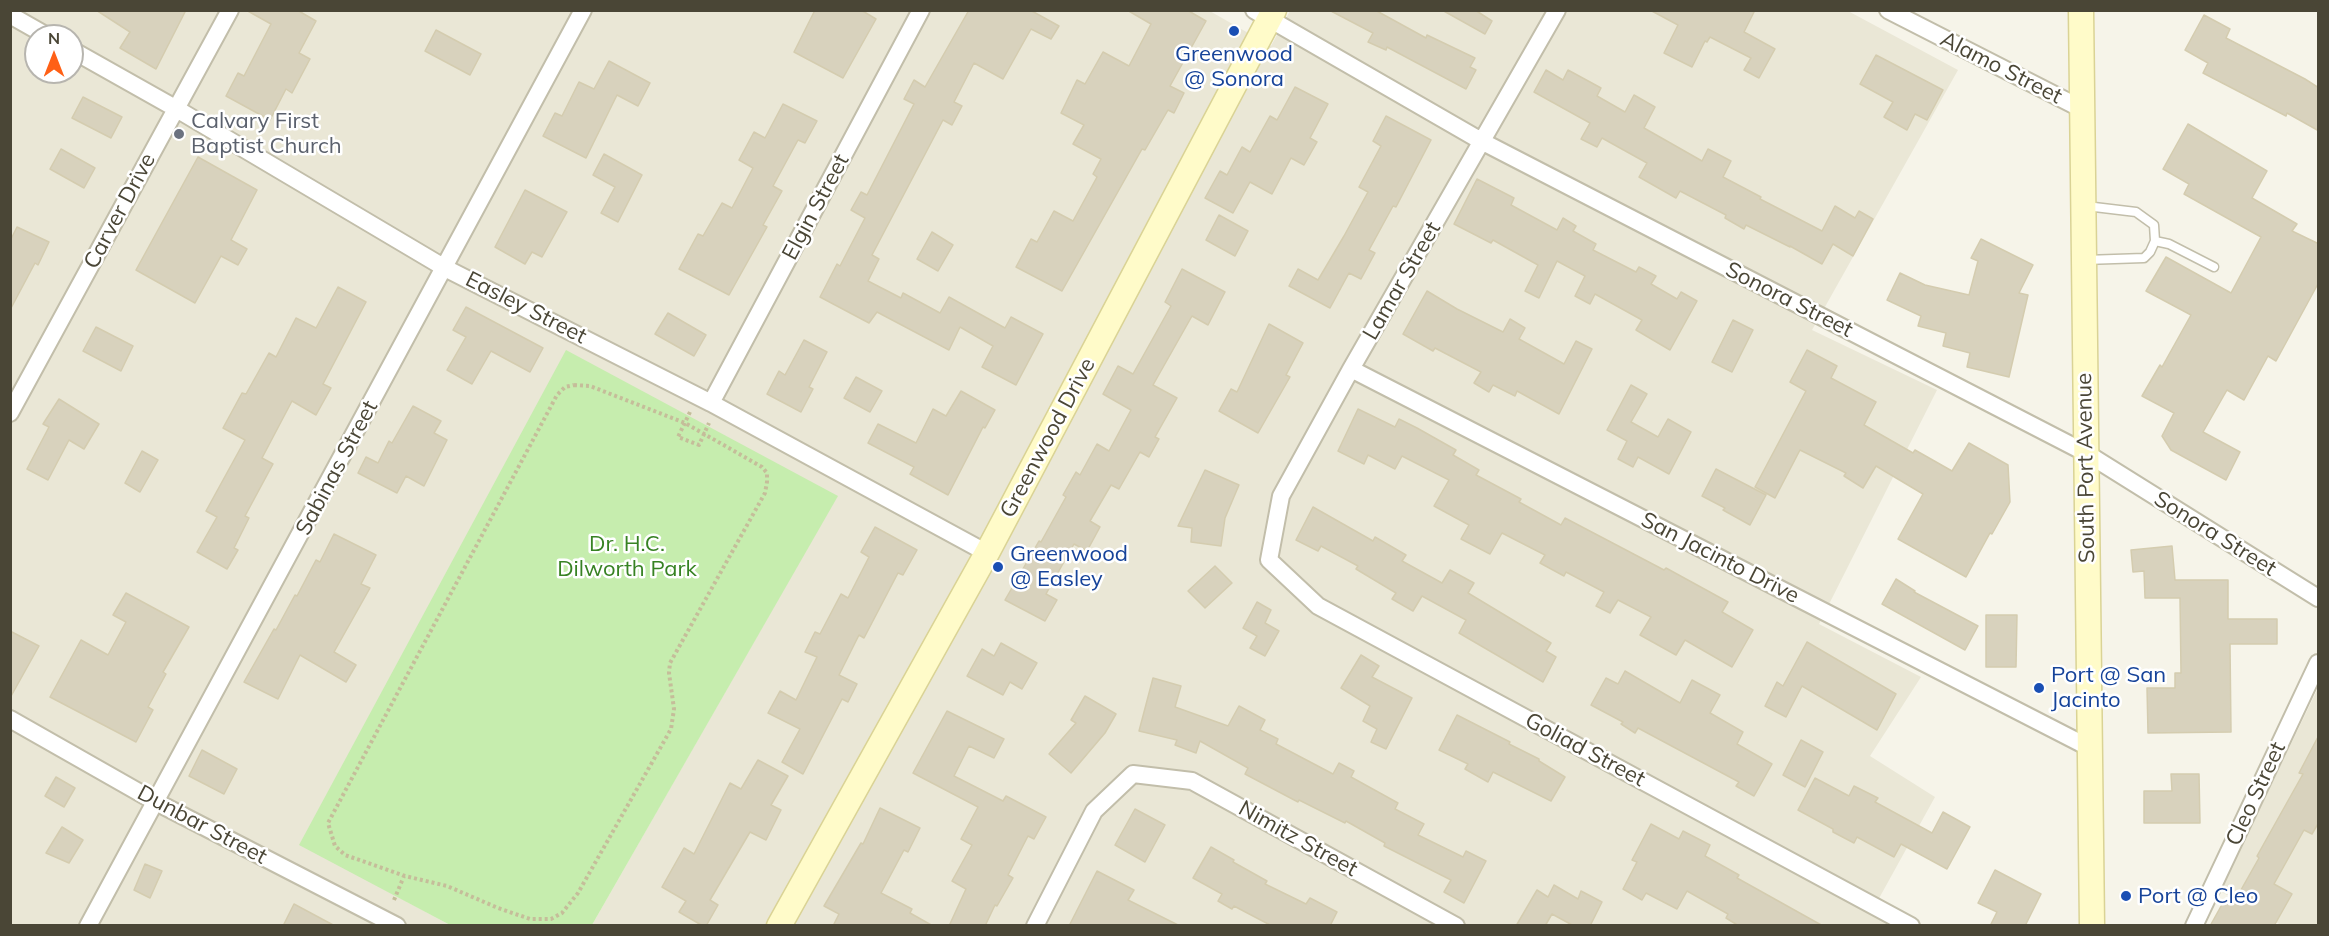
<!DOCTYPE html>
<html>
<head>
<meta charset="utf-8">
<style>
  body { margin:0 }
  #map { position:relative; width:2329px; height:936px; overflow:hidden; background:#f6f4e9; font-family:Mulish,sans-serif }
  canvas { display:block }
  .frame { position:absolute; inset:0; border:12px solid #4a4636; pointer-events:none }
  .north { position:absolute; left:24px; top:24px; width:60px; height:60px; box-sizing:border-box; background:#fff; border:2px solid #b7b5af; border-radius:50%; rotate:0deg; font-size:16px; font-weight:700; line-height:24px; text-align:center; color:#4a4636 }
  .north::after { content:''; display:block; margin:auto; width:21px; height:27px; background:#ff6016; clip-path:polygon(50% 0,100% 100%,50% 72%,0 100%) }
</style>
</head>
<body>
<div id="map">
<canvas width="2329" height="936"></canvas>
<div class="frame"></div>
<div class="north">N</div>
</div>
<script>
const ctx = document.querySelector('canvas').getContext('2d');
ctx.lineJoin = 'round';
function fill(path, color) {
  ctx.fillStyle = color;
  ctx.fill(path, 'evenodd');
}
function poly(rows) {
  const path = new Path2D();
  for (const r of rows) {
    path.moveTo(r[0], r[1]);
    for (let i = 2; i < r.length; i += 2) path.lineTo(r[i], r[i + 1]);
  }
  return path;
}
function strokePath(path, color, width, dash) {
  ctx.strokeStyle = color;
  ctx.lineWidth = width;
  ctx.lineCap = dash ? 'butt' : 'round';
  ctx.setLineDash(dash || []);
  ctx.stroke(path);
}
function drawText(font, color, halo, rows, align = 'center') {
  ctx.font = font + ' Mulish,sans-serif';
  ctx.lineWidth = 5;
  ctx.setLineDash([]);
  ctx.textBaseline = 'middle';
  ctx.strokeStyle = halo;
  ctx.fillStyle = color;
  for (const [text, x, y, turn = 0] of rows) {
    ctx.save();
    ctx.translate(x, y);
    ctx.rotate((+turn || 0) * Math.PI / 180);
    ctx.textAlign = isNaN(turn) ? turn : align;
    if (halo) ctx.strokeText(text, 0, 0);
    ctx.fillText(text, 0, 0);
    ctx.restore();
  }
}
fill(poly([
  [1208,10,1271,46,1290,11,1848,11,1958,70,1812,330,1937,390,1819,624,1921,677,1870,756,1935,797,1872,911,1896,925,592,925,837,496,300,844,450,925,11,925,10,11],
  [36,36,72,36,72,72,36,72],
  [2318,688,2318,925,2281,925,2220,891]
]), '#eae7d6');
fill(poly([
  [566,350,838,496,592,925,450,925,299,845]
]), '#c6edae');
const building = poly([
  [96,10,186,10,156,69,120,48,130,32,96,10],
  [246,10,297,10,316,21,299,53,310,59,292,93,286,89,270,120,226,96,238,73,244,76,271,24,246,10],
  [815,10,861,10,876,19,843,78,794,52,815,10],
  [969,10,1030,10,1059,26,1051,39,1031,29,1003,79,974,63,954,102,962,106,952,125,943,120,872,255,879,259,868,281,901,298,903,293,940,313,949,297,1005,328,1011,317,1043,334,1016,385,982,367,993,346,960,327,949,350,877,312,869,323,820,297,837,264,840,266,865,218,851,210,861,192,867,195,914,104,904,99,914,80,925,87,969,10],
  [1127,10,1187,10,1206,21,1170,86,1184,93,1174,113,1168,110,1145,150,1142,149,1062,291,1016,267,1031,239,1037,242,1054,211,1073,221,1097,177,1093,174,1101,159,1073,144,1084,125,1061,113,1077,80,1085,84,1103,52,1129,66,1151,24,1127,10],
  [1329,10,1375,10,1426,38,1427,35,1475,58,1470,67,1476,70,1466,89,1387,47,1386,50,1368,42,1373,33,1329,10],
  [1442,10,1475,10,1492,21,1485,34,1442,10],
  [1650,10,1755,10,1744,32,1775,49,1759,78,1744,70,1751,58,1710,37,1707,42,1705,41,1692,67,1664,53,1678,25,1650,10],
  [2204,15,2230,29,2226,38,2305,79,2319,88,2319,131,2287,113,2286,116,2203,73,2208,63,2185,50,2204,15],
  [436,30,481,54,470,75,425,51,436,30],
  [1876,55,1943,90,1927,120,1915,114,1907,130,1884,117,1893,102,1860,84,1876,55],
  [609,61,650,83,638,106,617,95,586,158,543,136,555,113,562,116,579,82,594,89,609,61],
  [1546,70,1563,80,1568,70,1601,88,1597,96,1625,112,1634,95,1655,107,1644,128,1702,161,1708,149,1731,161,1723,177,1761,197,1760,199,1822,231,1835,206,1855,218,1859,211,1873,219,1853,256,1833,244,1822,264,1790,246,1790,247,1746,225,1744,229,1725,218,1726,215,1680,191,1676,198,1639,177,1647,163,1602,138,1597,147,1581,139,1590,123,1534,92,1546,70],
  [1295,87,1328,104,1310,138,1317,142,1304,165,1291,158,1272,194,1250,182,1233,213,1205,198,1220,171,1227,175,1242,147,1250,152,1270,116,1277,120,1295,87],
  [83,97,122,117,111,138,72,118,83,97],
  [783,104,817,121,805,143,798,140,773,186,782,191,763,225,767,227,729,295,679,269,698,234,703,236,722,203,732,208,753,168,739,160,754,132,765,138,783,104],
  [1386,116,1431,140,1396,207,1393,206,1369,250,1375,253,1361,279,1349,273,1330,308,1289,286,1298,269,1318,280,1344,236,1368,192,1359,187,1381,146,1373,141,1386,116],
  [2188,124,2267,171,2252,198,2297,224,2292,231,2319,244,2319,282,2276,361,2268,356,2244,400,2227,390,2203,432,2240,452,2226,480,2171,450,2162,436,2174,413,2142,396,2160,365,2162,367,2191,315,2146,291,2166,257,2231,293,2261,237,2184,194,2189,184,2163,169,2188,124],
  [61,149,95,168,84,188,50,169,61,149],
  [604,154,642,175,618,222,601,213,615,187,593,175,604,154],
  [198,157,257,190,231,240,247,249,238,265,221,256,195,303,136,270,198,157],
  [1477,179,1514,198,1511,205,1557,230,1563,218,1576,226,1573,231,1596,244,1593,250,1636,272,1639,267,1656,276,1651,284,1677,299,1681,292,1697,301,1670,350,1636,330,1642,320,1595,294,1590,304,1575,296,1585,276,1557,261,1539,298,1525,291,1538,265,1493,240,1491,243,1454,224,1477,179],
  [525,190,567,212,542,257,532,252,525,264,495,247,525,190],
  [1219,215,1248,231,1235,256,1206,240,1219,215],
  [17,227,49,242,38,265,35,263,10,310,10,241,17,227],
  [932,232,953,245,938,271,917,259,932,232],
  [1981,239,2033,265,2019,293,2028,295,2009,377,1967,367,1970,353,1943,346,1946,333,1918,326,1921,316,1887,300,1900,273,1925,285,1969,295,1978,261,1971,258,1981,239],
  [1182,269,1225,292,1208,325,1192,316,1153,385,1177,398,1155,437,1159,439,1149,457,1140,452,1119,489,1111,485,1090,521,1100,527,1087,551,1074,544,1046,594,1057,600,1045,621,1005,600,1039,541,1041,542,1066,497,1063,495,1076,472,1080,475,1097,444,1109,451,1131,410,1103,394,1118,366,1133,374,1171,306,1165,302,1182,269],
  [338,287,366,302,323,384,331,388,316,415,292,401,262,458,273,464,245,516,249,518,234,548,238,550,227,569,197,552,217,517,206,511,245,440,223,428,242,393,246,394,269,353,276,357,296,318,316,328,338,287],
  [1427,291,1457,309,1503,332,1510,319,1525,328,1519,339,1564,364,1576,341,1592,349,1559,414,1517,391,1515,396,1493,385,1489,392,1474,383,1481,372,1435,348,1433,351,1403,334,1427,291],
  [466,307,543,348,530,372,491,351,472,384,447,370,466,337,453,330,466,307],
  [668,313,706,335,694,356,655,334,668,313],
  [1733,320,1753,330,1732,372,1712,362,1733,320],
  [1269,324,1303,343,1286,375,1290,377,1258,433,1219,411,1231,389,1237,392,1269,324],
  [96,327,133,346,121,371,83,351,96,327],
  [804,340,827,352,809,387,813,389,801,412,767,394,779,371,785,375,804,340],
  [1807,350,1837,366,1831,378,1876,402,1864,425,1913,453,1915,450,1952,471,1969,443,2008,465,2010,502,1992,534,1990,533,1966,577,1898,539,1923,494,1876,466,1863,488,1844,476,1846,473,1800,450,1775,498,1755,487,1806,391,1790,382,1807,350],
  [856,377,882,391,870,412,844,398,856,377],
  [1631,385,1647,394,1631,422,1658,437,1668,419,1691,432,1669,474,1638,457,1633,467,1618,459,1627,441,1607,430,1631,385],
  [961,391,995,410,985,428,983,427,948,495,910,474,914,467,868,443,878,424,916,443,933,409,946,416,961,391],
  [59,399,99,424,84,449,69,440,48,480,27,469,49,427,43,424,59,399],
  [413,406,441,421,434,433,447,440,424,486,406,476,397,493,358,473,366,457,378,463,389,441,392,443,413,406],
  [1358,409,1395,427,1399,419,1417,428,1456,450,1453,455,1479,470,1476,475,1521,499,1519,502,1561,525,1565,518,1664,570,1666,568,1728,602,1722,612,1753,630,1732,667,1685,640,1676,655,1640,635,1651,617,1618,600,1610,613,1596,606,1604,592,1566,572,1564,576,1540,563,1545,555,1502,533,1490,554,1461,539,1469,525,1434,506,1449,480,1402,456,1395,469,1368,455,1364,464,1338,451,1358,409],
  [142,451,158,460,140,492,125,483,142,451],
  [1716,469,1766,495,1750,525,1723,510,1725,508,1702,496,1716,469],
  [1205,470,1239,485,1225,518,1221,546,1191,542,1192,528,1178,526,1205,470],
  [1313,507,1373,541,1375,537,1406,555,1402,561,1442,583,1450,570,1474,583,1468,593,1551,643,1546,651,1556,657,1543,682,1459,633,1466,620,1422,596,1413,611,1392,599,1396,593,1356,569,1358,566,1321,546,1318,551,1296,540,1313,507],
  [875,527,917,550,903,575,898,573,864,638,859,635,839,675,857,684,848,702,842,699,803,774,782,762,800,729,768,713,780,691,796,700,817,657,805,652,815,632,820,634,841,594,848,598,869,557,861,552,875,527],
  [334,534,376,555,361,584,370,588,334,652,356,665,346,682,300,655,278,699,244,682,274,629,276,630,295,595,297,596,316,560,320,562,334,534],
  [2172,546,2175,580,2228,580,2228,619,2277,619,2277,644,2230,644,2231,732,2148,733,2147,688,2175,688,2175,673,2181,673,2180,598,2145,598,2144,571,2133,572,2131,550,2172,546],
  [1215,566,1232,583,1205,608,1188,591,1215,566],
  [1896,579,1915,591,1914,592,1978,626,1965,650,1882,604,1896,579],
  [126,593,189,627,163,672,166,674,148,707,153,710,136,742,50,697,81,640,108,655,126,622,113,615,126,593],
  [1257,602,1271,610,1265,623,1279,631,1265,656,1250,648,1257,636,1243,628,1257,602],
  [1986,615,2017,615,2016,667,1986,667,1986,615],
  [10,631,39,646,10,698,10,631],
  [1807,642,1896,694,1877,730,1802,686,1786,717,1765,706,1777,682,1783,686,1807,642],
  [1001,643,1037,663,1022,689,1010,682,1003,695,967,676,982,649,994,656,1001,643],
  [1361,655,1379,666,1372,677,1412,698,1386,749,1371,742,1377,729,1363,721,1370,706,1341,688,1361,655],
  [1625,671,1680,703,1692,680,1720,695,1710,713,1743,732,1737,744,1772,764,1754,796,1736,786,1739,782,1638,728,1635,733,1621,724,1623,722,1591,705,1606,678,1618,684,1625,671],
  [1153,678,1181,686,1175,707,1228,726,1239,706,1265,720,1260,730,1278,739,1276,744,1333,774,1339,763,1354,771,1351,777,1398,803,1395,809,1424,824,1418,835,1463,857,1466,851,1486,861,1464,903,1444,892,1451,880,1384,846,1385,843,1346,821,1345,823,1299,800,1298,802,1245,774,1248,768,1200,741,1196,753,1175,745,1177,740,1139,731,1153,678],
  [1085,696,1116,714,1105,733,1071,773,1049,754,1076,723,1071,720,1085,696],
  [947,711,1004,739,994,758,969,746,954,776,1003,801,1006,796,1046,817,1034,839,1028,836,1008,875,1013,878,997,906,995,905,985,926,949,926,966,889,952,881,972,845,961,839,978,807,913,773,947,711],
  [1457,715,1510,742,1509,744,1539,759,1539,761,1565,777,1551,801,1493,772,1488,782,1465,769,1468,764,1439,750,1457,715],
  [2319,735,2319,822,2312,834,2304,830,2274,884,2292,894,2274,926,2210,926,2225,899,2233,904,2259,858,2257,856,2303,774,2299,773,2319,735],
  [1801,740,1823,752,1805,787,1783,775,1801,740],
  [202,750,237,769,224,794,189,776,202,750],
  [758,760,788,776,771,805,781,810,766,840,750,832,710,900,718,905,706,926,703,926,679,912,686,901,662,887,684,848,694,854,730,783,741,789,758,760],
  [2171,774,2199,774,2200,823,2144,823,2144,791,2172,791,2171,774],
  [56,777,75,788,64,807,45,796,56,777],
  [1815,778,1849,796,1854,786,1878,798,1875,802,1932,833,1943,812,1970,827,1947,869,1901,844,1894,857,1857,837,1854,843,1833,832,1833,829,1798,810,1815,778],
  [880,808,920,828,908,852,904,850,881,893,912,909,910,913,933,926,833,926,839,914,824,906,861,843,863,844,880,808],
  [1135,809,1165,825,1145,862,1115,845,1135,809],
  [1651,824,1679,839,1683,831,1710,845,1705,856,1739,875,1737,878,1823,926,1739,926,1726,918,1728,914,1687,891,1677,909,1646,893,1642,900,1623,889,1637,862,1632,860,1651,824],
  [62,827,83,840,69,863,46,853,62,827],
  [1211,847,1234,860,1233,862,1267,881,1265,884,1306,904,1310,898,1337,912,1330,926,1272,926,1234,906,1232,909,1218,901,1222,894,1193,878,1211,847],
  [145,864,162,871,150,898,134,890,145,864],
  [1995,870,2041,894,2025,926,1990,926,1997,912,1978,903,1995,870],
  [1097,871,1134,890,1128,900,1180,926,1069,926,1097,871],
  [1554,885,1578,899,1581,891,1602,902,1590,926,1574,926,1552,914,1545,926,1516,926,1537,890,1548,897,1554,885],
  [294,904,335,926,283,926,294,904]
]);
fill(building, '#d8d2bd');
strokePath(building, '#d4ccaf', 1.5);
const service = poly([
  [2155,241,2169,244,2214,267],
  [2085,260,2144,258,2150,252,2155,241,2154,225,2136,212,2086,206]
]);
const minor = poly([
  [1254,10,1483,142,2086,453,2318,598],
  [1557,10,1351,369,1281,496,1269,560,1318,606,1911,926],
  [1888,10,2082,109],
  [10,15,47,36],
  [72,50,175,108,445,268,711,403,987,553],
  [1351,369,2090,748],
  [711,403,921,10],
  [10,413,230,10],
  [10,719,156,802,397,926],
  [88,926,583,10],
  [1035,926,1094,811,1133,774,1192,781,1456,926],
  [2194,926,2318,663]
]);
const secondary = poly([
  [2081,10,2092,926],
  [779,926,987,553,1274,10]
]);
strokePath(service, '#c2beaa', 11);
strokePath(minor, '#c2beaa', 20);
strokePath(secondary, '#dad395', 27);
strokePath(poly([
  [574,385,590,386,685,423,762,467,767,473,767,482,765,493,670,663,669,673,674,709,671,729,578,893,562,913,551,919,530,919,498,908,447,886,405,876,345,855,335,846,328,823,557,395,565,387,574,385],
  [690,412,678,437,699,445,709,423],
  [394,900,404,876]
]), '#c5bd9a', 4, [3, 3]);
strokePath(service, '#fff', 8);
strokePath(minor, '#fff', 16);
strokePath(secondary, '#fffbc9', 24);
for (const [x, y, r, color] of [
  [1234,31,6,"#1a4fb4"],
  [179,134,6,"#6b7280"],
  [998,567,6,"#1a4fb4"],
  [2039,688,6,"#1a4fb4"],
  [2126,896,6,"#1a4fb4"]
]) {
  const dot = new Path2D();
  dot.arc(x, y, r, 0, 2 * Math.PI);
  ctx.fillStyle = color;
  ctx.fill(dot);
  strokePath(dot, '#fff', 2);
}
drawText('22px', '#164399', '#fff', [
  ["Greenwood",1234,54,"center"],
  ["@ Sonora",1234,79,"center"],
  ["Greenwood",1010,554],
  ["@ Easley",1010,579],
  ["Port @ San",2051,675],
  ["Jacinto",2051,700],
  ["Port @ Cleo",2138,896]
], 'left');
drawText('22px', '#4a4636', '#fff', [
  ["Alamo Street",2001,68,27],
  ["Elgin Street",816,207,-62],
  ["Carver Drive",120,211,-62],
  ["Lamar Street",1402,281,-60],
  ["Sonora Street",1789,300,27],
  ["Easley Street",526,308,27],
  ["Greenwood Drive",1048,438,-62],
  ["Sabinas Street",337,468,-62],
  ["South Port Avenue",2086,468,-91],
  ["Sonora Street",2215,534,32],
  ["San Jacinto Drive",1720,558,27],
  ["Goliad Street",1585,750,28],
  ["Cleo Street",2256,794,-65],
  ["Dunbar Street",202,825,28],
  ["Nimitz Street",1298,839,29]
]);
drawText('22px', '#5b616d', '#fff', [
  ["Calvary First",191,121],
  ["Baptist Church",191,146]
], 'left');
drawText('22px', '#378223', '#fff', [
  ["Dr. H.C.",627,544],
  ["Dilworth Park",627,569]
]);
</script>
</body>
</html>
